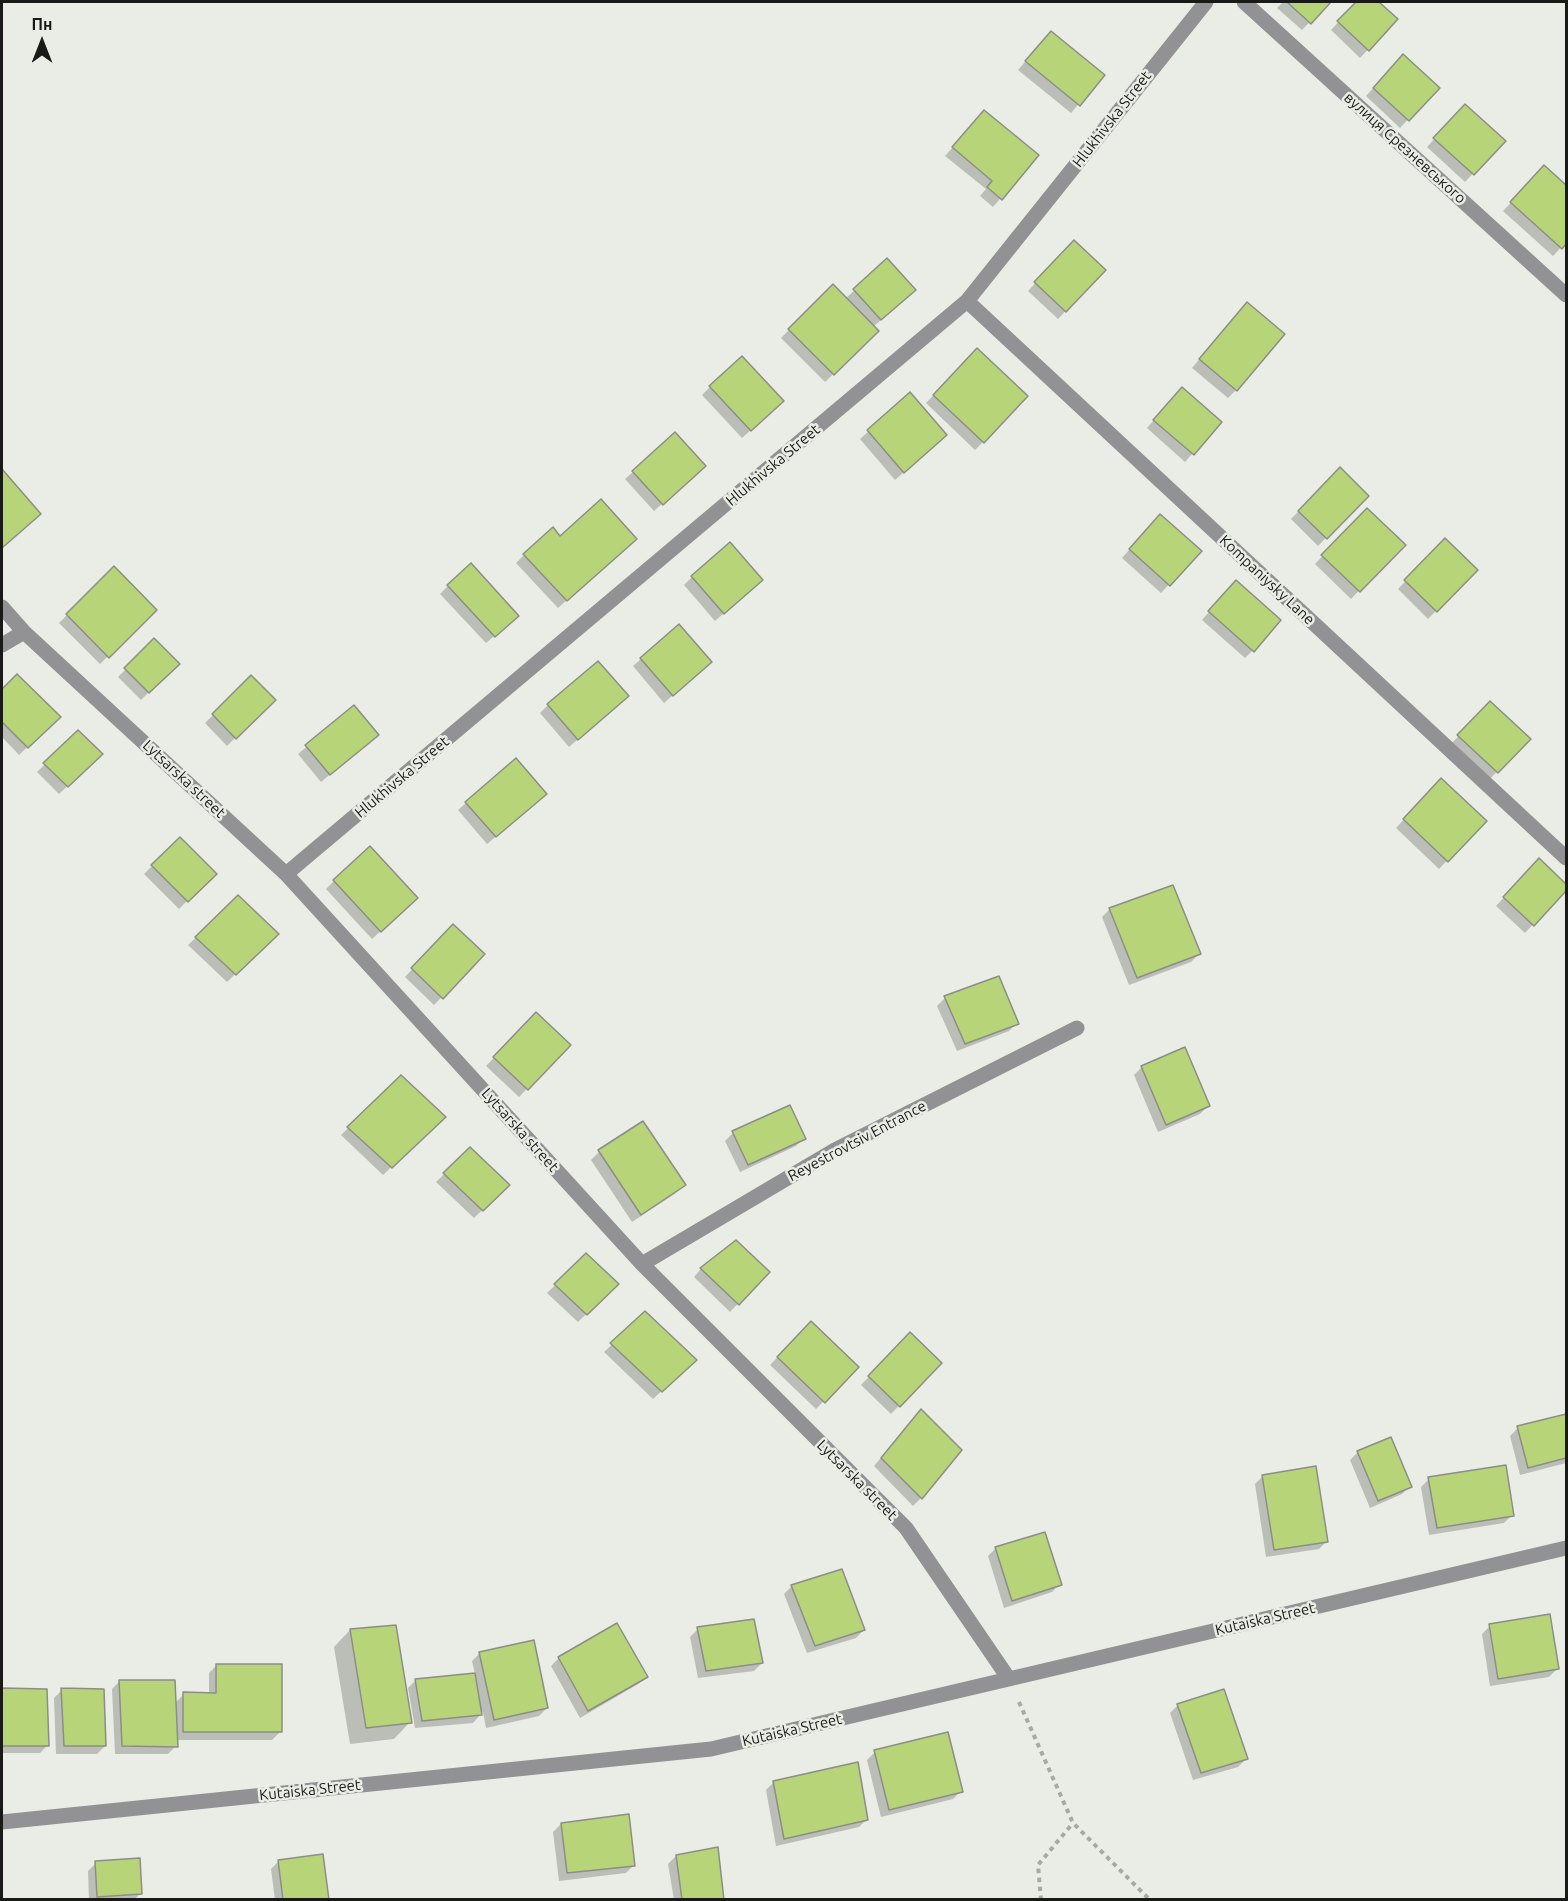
<!DOCTYPE html>
<html>
<head>
<meta charset="utf-8">
<style>
  body { margin:0 }
  #map { position:relative; width:1568px; height:1901px; overflow:hidden; background:#eaede5; font-family:Ubuntu,sans-serif }
  canvas { display:block }
  .frame { position:absolute; inset:0; border:3px solid #191a17; pointer-events:none }
  .north { position:absolute; left:12px; top:12px; width:60px; height:60px; -webkit-text-stroke:4px #eaede5; paint-order:stroke; rotate:0deg; font-size:16px; font-weight:700; line-height:24px; text-align:center; color:#191a17 }
  .north::after { content:''; display:block; margin:auto; width:21px; height:27px; background:#191a17; clip-path:polygon(50% 0,100% 100%,50% 72%,0 100%) }
</style>
</head>
<body>
<div id="map">
<canvas width="1568" height="1901"></canvas>
<div class="frame"></div>
<div class="north">Пн</div>
</div>
<script>
const ctx = document.querySelector('canvas').getContext('2d');
ctx.lineJoin = 'round';
function fill(path, color) {
  ctx.fillStyle = color;
  ctx.fill(path, 'evenodd');
}
function poly(rows) {
  const path = new Path2D();
  for (const r of rows) {
    path.moveTo(r[0], r[1]);
    for (let i = 2; i < r.length; i += 2) path.lineTo(r[i], r[i + 1]);
  }
  return path;
}
function strokePath(path, color, width, dash) {
  ctx.strokeStyle = color;
  ctx.lineWidth = width;
  ctx.lineCap = dash ? 'butt' : 'round';
  ctx.setLineDash(dash || []);
  ctx.stroke(path);
}
function drawText(font, color, halo, rows, align = 'center') {
  ctx.font = font + ' Ubuntu,sans-serif';
  ctx.lineWidth = 5;
  ctx.setLineDash([]);
  ctx.textBaseline = 'middle';
  ctx.strokeStyle = halo;
  ctx.fillStyle = color;
  for (const [text, x, y, turn = 0] of rows) {
    ctx.save();
    ctx.translate(x, y);
    ctx.rotate((+turn || 0) * Math.PI / 180);
    ctx.textAlign = isNaN(turn) ? turn : align;
    if (halo) ctx.strokeText(text, 0, 0);
    ctx.fillText(text, 0, 0);
    ctx.restore();
  }
}
fill(poly([
  [1283,2,1329,2,1302,30,1277,8],
  [1357,2,1376,2,1396,20,1360,58,1331,30],
  [1043,41,1103,75,1071,113,1018,70],
  [1395,64,1437,88,1400,128,1366,96],
  [1457,114,1504,141,1465,182,1427,147],
  [977,120,1037,155,993,207,980,196,986,189,945,156],
  [1545,167,1566,187,1566,242,1553,256,1503,211],
  [1066,250,1104,270,1058,319,1028,291],
  [887,260,907,297,873,327,877,331,825,382,781,338,833,286,845,299],
  [1239,312,1236,390,1228,398,1192,368],
  [969,358,983,442,975,450,926,403],
  [710,387,774,409,742,438,702,395],
  [910,394,937,443,895,480,860,439],
  [1174,397,1220,422,1185,462,1147,428],
  [1340,469,1367,496,1318,546,1291,519],
  [2,471,39,513,2,547],
  [633,472,696,474,654,511,625,479],
  [1367,510,1403,545,1351,599,1315,564],
  [1152,524,1200,551,1161,593,1122,558],
  [1445,540,1476,570,1428,619,1398,589],
  [627,547,558,608,516,563,524,555],
  [114,568,155,610,100,664,59,623],
  [692,577,753,588,715,621,684,585],
  [448,586,509,624,486,643,440,594],
  [1228,590,1252,651,1245,658,1202,620],
  [154,641,177,664,141,700,118,677],
  [641,659,702,670,664,703,633,666],
  [17,676,59,717,19,755,2,737,2,691],
  [251,678,273,700,227,746,205,723],
  [1490,703,1528,739,1489,780,1451,744],
  [619,704,569,747,540,713,548,705],
  [354,707,369,742,321,782,298,754],
  [78,732,101,754,59,794,37,772],
  [1433,788,1484,821,1439,869,1396,828],
  [537,802,487,844,458,810,466,803],
  [180,839,214,874,179,909,144,874],
  [1539,860,1566,886,1566,888,1525,933,1496,906],
  [334,881,408,906,372,939,326,889],
  [238,897,277,934,227,982,188,945],
  [1110,909,1199,954,1191,962,1129,985,1102,917],
  [453,926,483,955,434,1005,405,977],
  [945,998,1017,1023,1009,1031,957,1051,937,1006],
  [536,1014,569,1045,519,1097,486,1066],
  [1142,1067,1208,1106,1200,1114,1158,1132,1134,1075],
  [401,1077,444,1117,383,1175,341,1135],
  [733,1133,804,1138,796,1146,740,1172,725,1141],
  [470,1150,508,1185,474,1218,436,1182],
  [599,1152,684,1185,676,1193,632,1222,591,1160],
  [586,1255,617,1284,578,1322,547,1293],
  [701,1269,768,1272,730,1312,694,1277],
  [645,1313,695,1360,653,1399,604,1352],
  [811,1323,857,1367,816,1409,770,1365],
  [910,1334,940,1363,891,1414,861,1385],
  [921,1411,921,1498,913,1506,874,1466],
  [1566,1416,1566,1463,1520,1475,1510,1436,1518,1428],
  [1358,1452,1410,1486,1402,1494,1370,1508,1350,1460],
  [1263,1476,1327,1541,1319,1549,1266,1557,1255,1484],
  [1429,1479,1512,1515,1504,1523,1429,1535,1421,1487],
  [996,1548,1060,1584,1052,1592,1004,1608,988,1556],
  [792,1586,864,1630,856,1638,807,1653,784,1594],
  [1490,1626,1557,1669,1549,1677,1490,1686,1482,1634],
  [698,1629,762,1663,754,1671,698,1678,690,1637],
  [350,1630,410,1722,394,1739,350,1744,334,1647],
  [480,1653,547,1708,539,1716,486,1728,483,1712,473,1723,415,1728,408,1688,416,1680,475,1674,472,1661],
  [559,1658,646,1677,638,1684,580,1718,551,1666],
  [217,1665,280,1732,272,1740,176,1740,176,1746,168,1754,115,1754,112,1689,120,1681,174,1704,184,1694,209,1694,209,1673],
  [2,1690,45,1690,48,1745,40,1753,2,1753],
  [62,1690,105,1746,97,1754,56,1754,54,1698],
  [1178,1705,1246,1759,1238,1767,1193,1780,1170,1713],
  [875,1752,961,1791,953,1799,881,1817,867,1760],
  [774,1782,867,1819,859,1827,776,1846,766,1790],
  [561,1824,634,1865,626,1873,559,1881,553,1832],
  [676,1856,723,1900,674,1900,668,1864],
  [279,1861,327,1900,275,1900,271,1869],
  [96,1863,141,1893,134,1900,89,1900,88,1871]
]), '#0003');
const building = poly([
  [1287,2,1331,2,1311,24,1287,2],
  [1356,2,1379,2,1398,19,1369,51,1337,21,1356,2],
  [1051,31,1105,75,1080,106,1025,61,1051,31],
  [1403,54,1440,88,1409,121,1373,88,1403,54],
  [1465,104,1506,141,1474,175,1433,138,1465,104],
  [984,110,1039,155,1002,200,987,187,992,181,952,147,984,110],
  [1544,165,1566,185,1566,244,1562,249,1510,202,1544,165],
  [1074,240,1106,270,1066,312,1034,282,1074,240],
  [887,258,916,290,881,320,853,289,887,258],
  [833,284,879,331,834,375,788,329,833,284],
  [1247,302,1285,334,1237,391,1199,359,1247,302],
  [977,348,1028,396,984,443,933,395,977,348],
  [742,356,784,401,751,431,709,386,742,356],
  [1182,387,1222,422,1194,455,1153,420,1182,387],
  [910,392,947,435,904,473,867,430,910,392],
  [675,432,706,466,663,505,632,471,675,432],
  [1340,467,1369,496,1327,539,1298,511,1340,467],
  [2,469,41,514,2,548,2,469],
  [601,499,637,539,567,601,523,554,553,527,560,536,601,499],
  [1367,508,1406,545,1360,592,1321,555,1367,508],
  [1160,514,1202,551,1170,586,1129,549,1160,514],
  [1445,538,1478,570,1437,612,1404,580,1445,538],
  [730,542,763,580,724,614,691,576,730,542],
  [471,563,519,616,495,637,447,585,471,563],
  [114,566,157,610,109,658,66,614,114,566],
  [1236,580,1281,620,1254,652,1208,611,1236,580],
  [679,624,712,662,673,696,640,658,679,624],
  [154,638,180,664,149,693,124,668,154,638],
  [598,661,629,696,578,740,547,704,598,661],
  [17,674,61,717,28,748,2,722,2,689,17,674],
  [251,675,276,700,236,739,212,714,251,675],
  [1490,701,1531,739,1498,773,1457,735,1490,701],
  [354,705,379,735,330,775,305,745,354,705],
  [78,730,103,754,68,787,43,763,78,730],
  [516,758,547,794,496,837,465,802,516,758],
  [1441,778,1487,821,1448,862,1403,819,1441,778],
  [180,837,217,874,188,902,151,865,180,837],
  [370,846,418,898,381,932,333,880,370,846],
  [1539,858,1566,884,1566,891,1534,926,1503,897,1539,858],
  [1173,885,1201,954,1137,978,1109,908,1173,885],
  [238,895,279,934,236,975,195,937,238,895],
  [453,924,485,954,443,999,411,968,453,924],
  [999,976,1019,1024,965,1044,944,996,999,976],
  [536,1012,571,1045,528,1090,493,1057,536,1012],
  [1185,1047,1210,1106,1166,1125,1141,1066,1185,1047],
  [401,1075,446,1117,392,1168,347,1127,401,1075],
  [790,1105,806,1139,748,1165,732,1131,790,1105],
  [643,1121,686,1185,641,1215,598,1150,643,1121],
  [470,1147,510,1185,483,1211,443,1173,470,1147],
  [736,1240,770,1272,739,1305,700,1268,736,1240],
  [586,1253,619,1284,587,1315,554,1284,586,1253],
  [645,1311,697,1360,662,1392,610,1343,645,1311],
  [811,1321,859,1367,825,1403,777,1357,811,1321],
  [910,1332,942,1363,900,1407,868,1376,910,1332],
  [921,1409,962,1450,922,1499,881,1458,921,1409],
  [1566,1414,1566,1458,1528,1468,1517,1426,1566,1414],
  [1391,1437,1412,1487,1378,1501,1357,1451,1391,1437],
  [1506,1465,1514,1516,1437,1528,1428,1477,1506,1465],
  [1316,1466,1328,1542,1274,1550,1262,1475,1316,1466],
  [1045,1532,1062,1585,1012,1601,995,1547,1045,1532],
  [842,1569,865,1630,815,1646,791,1585,842,1569],
  [1550,1614,1559,1669,1498,1679,1489,1624,1550,1614],
  [754,1619,763,1663,706,1671,697,1627,754,1619],
  [617,1623,648,1677,588,1711,558,1657,617,1623],
  [396,1625,412,1723,366,1728,350,1629,396,1625],
  [534,1640,548,1708,494,1720,479,1652,534,1640],
  [216,1664,282,1664,282,1732,183,1732,183,1692,216,1693,216,1664],
  [475,1673,482,1715,422,1721,415,1679,475,1673],
  [119,1680,175,1680,178,1747,122,1746,119,1680],
  [2,1688,47,1689,49,1746,2,1746,2,1688],
  [61,1688,104,1689,106,1746,64,1746,61,1688],
  [1224,1689,1248,1759,1201,1773,1177,1704,1224,1689],
  [948,1732,963,1792,889,1810,874,1750,948,1732],
  [858,1762,868,1820,784,1839,773,1781,858,1762],
  [629,1814,635,1866,567,1873,561,1823,629,1814],
  [718,1847,724,1900,682,1900,676,1855,718,1847],
  [323,1854,329,1900,283,1900,278,1860,323,1854],
  [140,1858,142,1894,97,1897,95,1861,140,1858]
]);
fill(building, '#b7d478');
strokePath(building, '#8b8e87', 1.5);
strokePath(poly([
  [1019,1702,1073,1823,1150,1900],
  [1041,1900,1038,1865,1073,1823]
]), '#a7aaa3', 4, [4.5, 4.5]);
strokePath(poly([
  [1244,2,1566,295],
  [967,301,1566,858],
  [2,607,24,632,286,874,642,1264,906,1528,1009,1679],
  [2,645,24,632],
  [286,874,967,301,1206,2],
  [642,1264,835,1150,1077,1028],
  [2,1822,711,1749,1566,1548]
]), '#929295', 15);
drawText('15px', '#191a17', '#eaede5', [
  ["Hlukhivska Street",1112,119,-52],
  ["вулиця Срезневського",1405,148,42],
  ["Hlukhivska Street",773,465,-40],
  ["Kompaniysky Lane",1267,580,43],
  ["Hlukhivska Street",402,777,-40],
  ["Lytsarska street",184,779,43],
  ["Lytsarska street",520,1130,48],
  ["Reyestrovtsiv Entrance",857,1141,-28],
  ["Lytsarska street",857,1480,45],
  ["Kutaiska Street",1265,1619,-13],
  ["Kutaiska Street",792,1730,-13],
  ["Kutaiska Street",310,1790,-6]
]);
</script>
</body>
</html>
